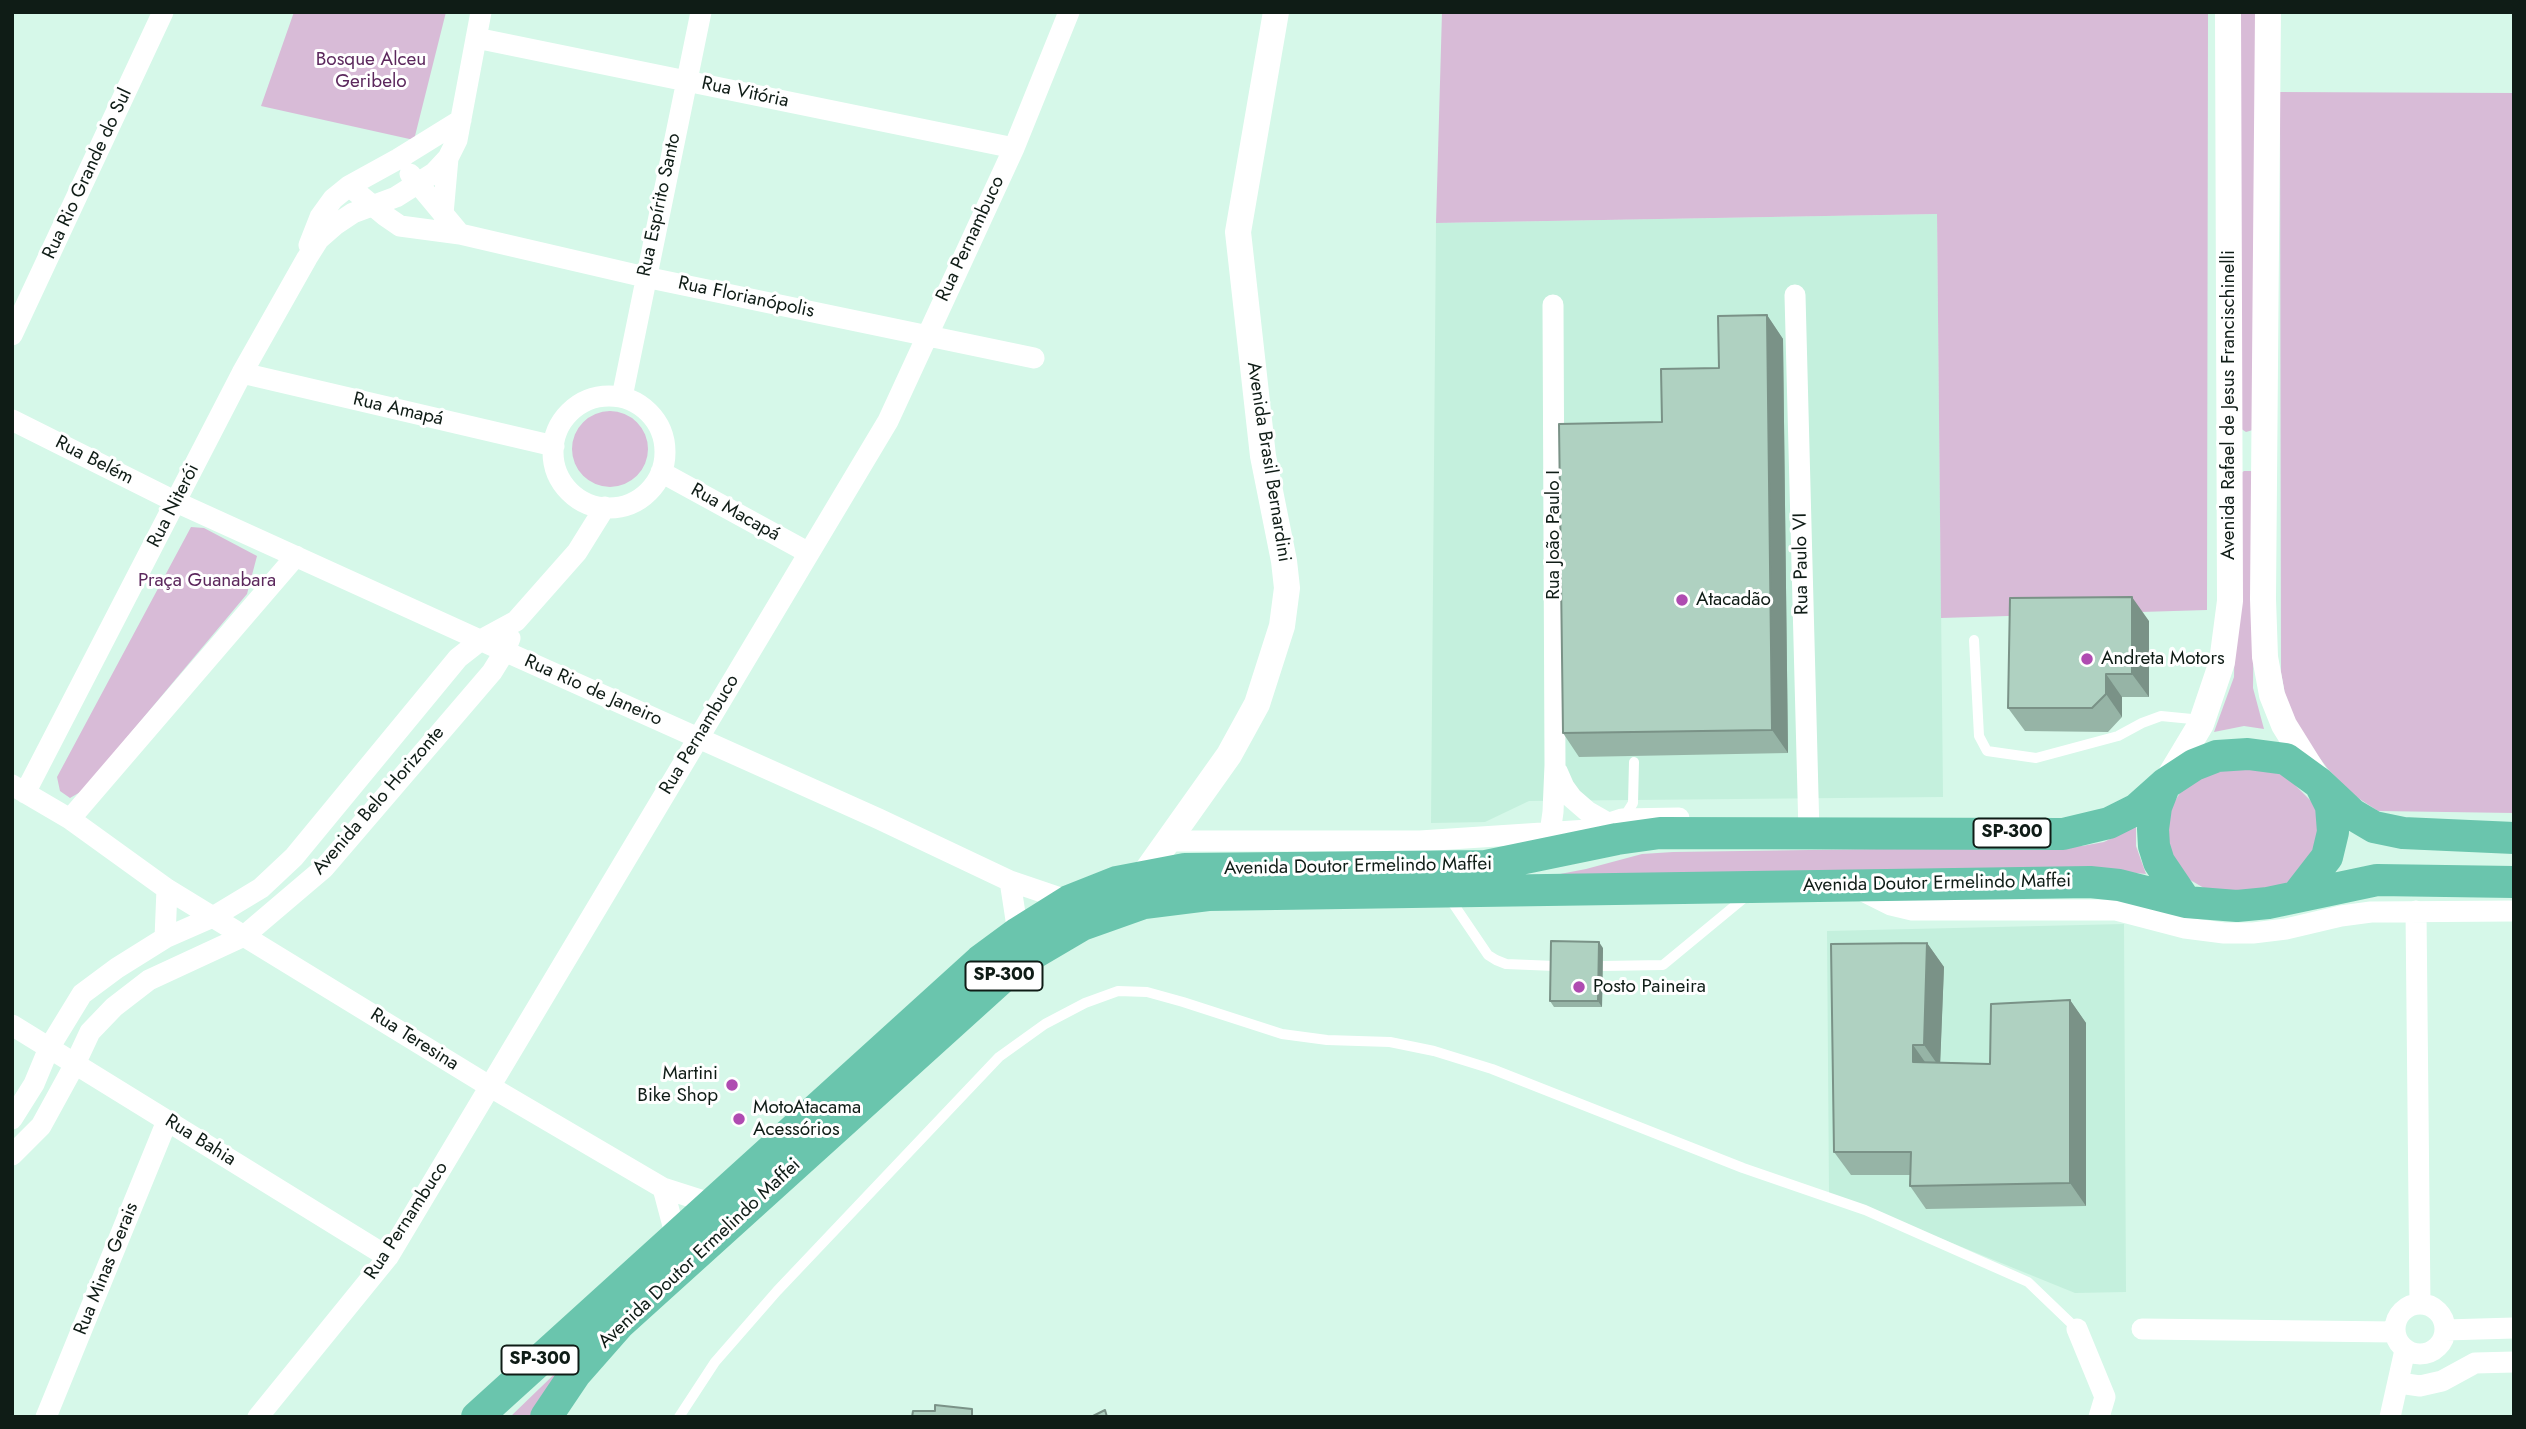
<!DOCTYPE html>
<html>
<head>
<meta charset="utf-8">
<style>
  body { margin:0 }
  #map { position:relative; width:2526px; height:1429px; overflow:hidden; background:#d6f8e9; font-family:Jost,sans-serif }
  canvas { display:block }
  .frame { position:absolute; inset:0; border:14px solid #0f1c16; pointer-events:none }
</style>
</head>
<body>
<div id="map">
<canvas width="2526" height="1429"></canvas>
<div class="frame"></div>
</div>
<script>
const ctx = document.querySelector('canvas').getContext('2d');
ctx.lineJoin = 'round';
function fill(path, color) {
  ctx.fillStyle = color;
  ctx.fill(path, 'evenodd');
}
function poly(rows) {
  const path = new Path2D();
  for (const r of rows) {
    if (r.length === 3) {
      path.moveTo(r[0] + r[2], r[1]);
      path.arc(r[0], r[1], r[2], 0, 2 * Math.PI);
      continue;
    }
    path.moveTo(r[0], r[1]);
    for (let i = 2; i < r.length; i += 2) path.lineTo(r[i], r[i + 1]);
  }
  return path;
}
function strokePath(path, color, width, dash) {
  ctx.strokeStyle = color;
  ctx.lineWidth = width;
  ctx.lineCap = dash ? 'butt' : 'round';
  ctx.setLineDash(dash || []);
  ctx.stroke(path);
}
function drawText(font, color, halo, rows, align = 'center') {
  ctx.font = font + ' Jost,sans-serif';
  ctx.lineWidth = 6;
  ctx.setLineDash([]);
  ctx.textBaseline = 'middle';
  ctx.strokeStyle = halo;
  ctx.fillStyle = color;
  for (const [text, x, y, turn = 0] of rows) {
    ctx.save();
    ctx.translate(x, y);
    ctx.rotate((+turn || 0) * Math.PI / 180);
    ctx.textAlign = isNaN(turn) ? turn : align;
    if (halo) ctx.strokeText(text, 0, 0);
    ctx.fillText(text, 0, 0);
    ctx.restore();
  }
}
fill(poly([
  [1937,214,1943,797,1529,801,1485,822,1431,823,1436,223],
  [2124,924,2126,1292,2075,1293,1829,1193,1827,931]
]), '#c4f0dd');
fill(poly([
  [294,12,446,12,414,140,261,106],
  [1442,12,2208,12,2207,610,1941,618,1937,214,1436,223],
  [2241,12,2258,12,2256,429,2246,432,2240,428],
  [2280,92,2514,93,2514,813,2378,811,2352,794,2328,769,2303,736,2288,711,2281,672],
  [610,449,38],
  [2244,471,2251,471,2255,476,2253,688,2264,729,2244,726,2214,732,2234,677,2238,475],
  [191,527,204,528,257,556,247,594,82,791,70,798,60,791,57,777],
  [2248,767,2285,775,2316,806,2322,836,2309,870,2286,886,2260,893,2209,891,2180,874,2164,844,2168,812,2185,785,2216,771],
  [2136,826,2136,846,2146,874,2116,871,1534,879,1586,869,1642,854,1673,852,2082,846,2104,842],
  [570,1359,545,1417,510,1417]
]), '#d8bbd7');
strokePath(poly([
  [1974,640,1979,736,1987,751,2036,758,2118,736,2142,723,2161,716,2202,720],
  [1623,819,1633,803,1634,762],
  [1448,896,1488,955,1496,960,1506,964,1555,966],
  [1603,966,1663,965,1749,894],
  [679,1417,715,1362,777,1291,999,1057,1045,1024,1085,1003,1118,991,1147,992,1183,1002,1282,1034,1327,1040,1390,1042,1434,1051,1492,1069,1743,1168,1865,1210,2028,1282,2077,1329]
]), '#fff', 10);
strokePath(poly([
  [476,38,1014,148],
  [410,174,460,234],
  [349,186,384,215,400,226,460,234,645,277,1034,358],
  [443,214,448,158],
  [309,245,320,217,333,199,349,186,398,159,461,120],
  [1795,295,1809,833],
  [12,335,163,12],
  [242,373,554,446],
  [609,452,56],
  [622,397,701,12],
  [12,420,176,502,493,646,879,819,1010,881,1069,901],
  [661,472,809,553],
  [1557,771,1564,787,1572,798,1587,811,1608,823],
  [12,785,70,819,167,889,489,1086,663,1188,713,1204],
  [25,793,242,373,307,258,319,239,335,225,353,213,396,197,434,173,448,158,457,140,481,12],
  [70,819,296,556],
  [1578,836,1588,830,1622,819,1679,818],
  [1167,841,1420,841,1588,830],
  [1539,857,1550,833,1553,812,1555,765,1553,305],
  [1010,881,1018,933],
  [1857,888,1891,905,1912,910,2116,910,2185,928,2224,933,2253,933,2286,929,2341,916,2371,912,2514,911],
  [2416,911,2420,1304],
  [165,938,167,889],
  [12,1025,388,1257],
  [12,1119,34,1084,49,1048,82,994,117,968,165,938,213,917,261,888,294,857,458,658,481,640,516,621,577,552,605,507],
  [12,1155,41,1126,75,1064,90,1032,114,1007,149,980,244,936,324,868,492,672,505,651,510,638],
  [663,1188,676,1237],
  [2420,1329,25],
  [2077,1329,2105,1397,2099,1417],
  [2142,1329,2395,1332],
  [2445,1330,2514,1328],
  [2399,1383,2420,1386,2442,1381,2475,1363,2514,1362],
  [46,1417,167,1121],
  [258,1417,388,1257,888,421,1014,148,1069,12],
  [2390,1417,2405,1350]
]), '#fff', 21);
strokePath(poly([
  [2268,12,2263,599,2265,657,2272,695,2284,725,2317,778],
  [2165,784,2201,724,2222,662,2230,601,2228,12],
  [1143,876,1229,755,1257,704,1282,626,1287,588,1284,561,1263,456,1238,232,1276,12]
]), '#fff', 26);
strokePath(poly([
  [2165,784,2156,807,2153,829,2154,846,2159,862,2186,902],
  [2296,897,2327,857,2333,832,2331,806,2321,786],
  [477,1417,980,961,1018,933,1069,901,1117,882,1185,869,1486,866,1617,839,1660,833,2063,834,2109,823,2137,809,2165,784,2194,765,2217,756,2248,754,2286,759,2319,783,2352,814,2374,827,2403,833,2514,838],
  [546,1417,575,1374,619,1324,1004,976,1031,955,1082,925,1144,903,1208,895,2090,882,2119,885,2186,902,2237,906,2268,903,2377,880,2514,882]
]), '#6ac5ad', 32);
fill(poly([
  [1767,315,1783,339,1788,753,1579,757,1563,733,1662,422,1719,368],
  [2149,621,2149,697,2122,697,2122,717,2108,732,2025,731,2008,708],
  [1927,943,1944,967,1940,1062,1990,1064,2070,1000,2086,1023,2086,1206,1926,1209,1910,1186,1910,1175,1851,1175,1834,1152],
  [1603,948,1602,1007,1554,1007,1550,1001]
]), '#96b4a6');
fill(poly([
  [1767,315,1783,339,1788,753,1772,730],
  [2132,597,2149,621,2149,697,2132,674],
  [2106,674,2122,697,2122,717,2106,694],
  [1599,942,1603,948,1602,1007,1598,1001],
  [1927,943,1944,967,1940,1068,1924,1045],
  [2070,1000,2086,1023,2086,1206,2070,1183],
  [1913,1045,1930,1069,1913,1062]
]), '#7a9287');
const building = poly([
  [1767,315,1772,730,1563,733,1559,424,1662,422,1661,369,1719,368,1718,316,1767,315],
  [2132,597,2132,674,2106,674,2106,694,2092,708,2008,708,2010,598,2132,597],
  [1551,941,1599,942,1598,1001,1550,1001,1551,941],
  [1927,943,1924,1045,1913,1045,1913,1062,1990,1064,1991,1004,2070,1000,2070,1183,1910,1186,1911,1152,1834,1152,1831,944,1927,943],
  [935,1405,972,1409,972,1416,987,1417,912,1417,913,1411,935,1411,935,1405],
  [1105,1410,1107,1417,1091,1417,1105,1410]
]);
fill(building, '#afd1c1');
strokePath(building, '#7a9287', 2);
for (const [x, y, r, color] of [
  [1682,600,7,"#af4bb1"],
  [2087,659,7,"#af4bb1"],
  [1579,987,7,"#af4bb1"],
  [732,1085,7,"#af4bb1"],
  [739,1119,7,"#af4bb1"]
]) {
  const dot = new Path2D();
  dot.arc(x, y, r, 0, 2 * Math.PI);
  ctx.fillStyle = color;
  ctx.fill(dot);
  strokePath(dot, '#fff', 2.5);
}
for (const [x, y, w] of [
  [2012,833,77],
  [1004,976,77],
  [540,1360,77]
]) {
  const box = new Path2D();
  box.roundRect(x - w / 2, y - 14.5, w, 29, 5);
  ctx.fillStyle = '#fff';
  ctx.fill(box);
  strokePath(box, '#0f1c16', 2);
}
drawText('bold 18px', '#0f1c16', null, [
  ["SP-300",2012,833],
  ["SP-300",1004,976],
  ["SP-300",540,1360]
]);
drawText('19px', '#5c285d', '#fff', [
  ["Bosque Alceu",371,60],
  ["Geribelo",371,82],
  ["Praça Guanabara",207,581]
]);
drawText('19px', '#0f1c16', '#fff', [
  ["Rua Vitória",745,93,12],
  ["Rua Rio Grande do Sul",88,174,-65],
  ["Rua Espírito Santo",660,205,-78],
  ["Rua Pernambuco",971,239,-65],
  ["Rua Florianópolis",746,298,12],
  ["Avenida Rafael de Jesus Francischinelli",2229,405,-90],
  ["Rua Amapá",398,410,13],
  ["Rua Belém",94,461,27],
  ["Avenida Brasil Bernardini",1268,462,81],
  ["Rua Niterói",174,506,-63],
  ["Rua Macapá",735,513,29],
  ["Rua João Paulo I",1554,535,-90],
  ["Rua Paulo VI",1802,564,-91],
  ["Rua Rio de Janeiro",593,691,24],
  ["Rua Pernambuco",700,735,-59],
  ["Avenida Belo Horizonte",379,801,-49],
  ["Avenida Doutor Ermelindo Maffei",1358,867,-1],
  ["Avenida Doutor Ermelindo Maffei",1937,884,-1],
  ["Rua Teresina",414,1040,32],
  ["Rua Bahia",200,1141,32],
  ["Rua Pernambuco",407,1221,-57],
  ["Avenida Doutor Ermelindo Maffei",700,1254,-43],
  ["Rua Minas Gerais",107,1269,-68]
]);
drawText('19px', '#0f1c16', '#fff', [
  ["Atacadão",1696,600],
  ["Andreta Motors",2101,659],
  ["Posto Paineira",1593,987],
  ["Martini",718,1074,"right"],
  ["Bike Shop",718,1096,"right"],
  ["MotoAtacama",753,1108],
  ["Acessórios",753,1130]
], 'left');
</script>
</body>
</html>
